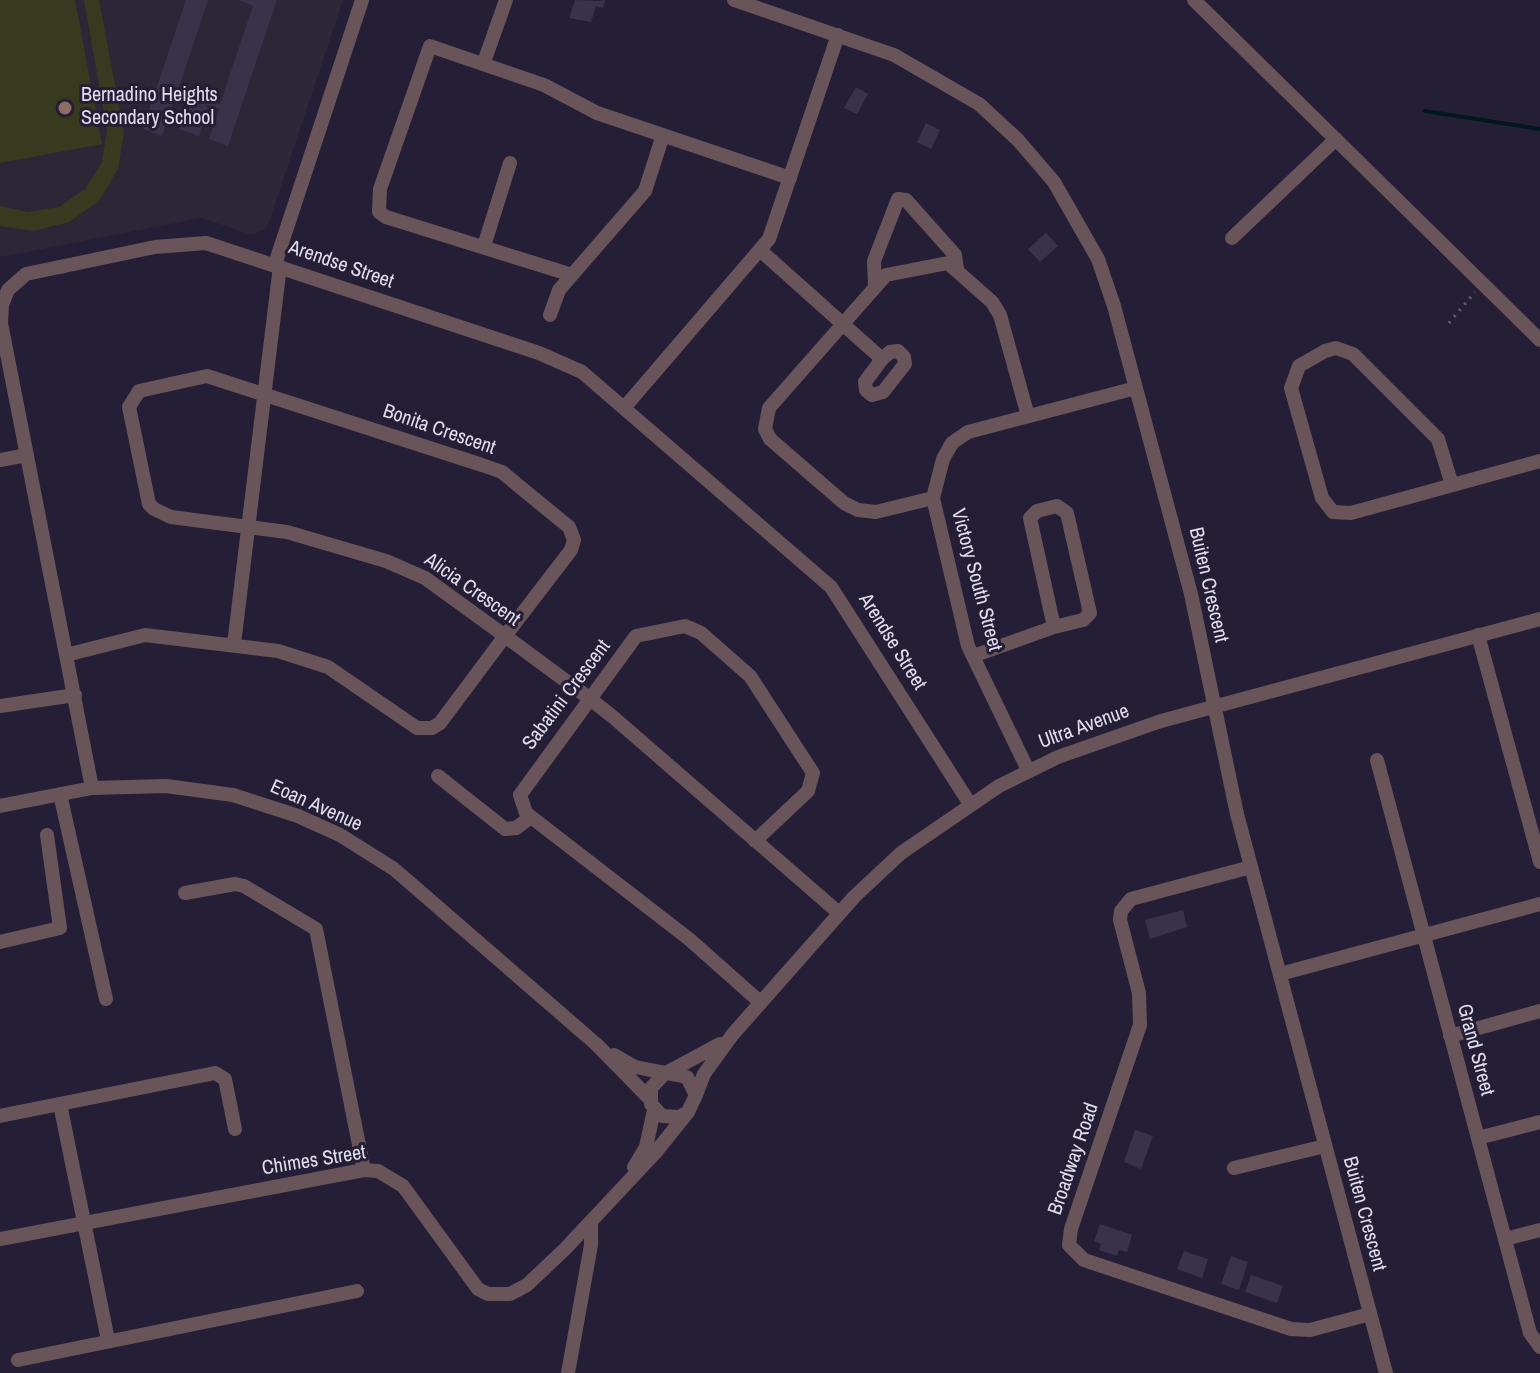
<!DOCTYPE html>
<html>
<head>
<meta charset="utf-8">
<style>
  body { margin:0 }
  canvas { display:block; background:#241e36 }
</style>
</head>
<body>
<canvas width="1540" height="1373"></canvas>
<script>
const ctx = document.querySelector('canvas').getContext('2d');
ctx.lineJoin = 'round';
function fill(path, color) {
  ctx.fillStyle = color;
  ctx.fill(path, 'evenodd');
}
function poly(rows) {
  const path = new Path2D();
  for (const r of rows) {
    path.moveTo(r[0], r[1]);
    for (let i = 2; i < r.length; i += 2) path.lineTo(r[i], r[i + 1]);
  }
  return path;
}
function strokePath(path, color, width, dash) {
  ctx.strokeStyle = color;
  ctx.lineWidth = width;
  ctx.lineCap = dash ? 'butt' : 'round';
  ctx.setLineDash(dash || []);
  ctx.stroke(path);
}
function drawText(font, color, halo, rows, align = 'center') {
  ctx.font = font + ' "Archivo Narrow",sans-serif';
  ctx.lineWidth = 6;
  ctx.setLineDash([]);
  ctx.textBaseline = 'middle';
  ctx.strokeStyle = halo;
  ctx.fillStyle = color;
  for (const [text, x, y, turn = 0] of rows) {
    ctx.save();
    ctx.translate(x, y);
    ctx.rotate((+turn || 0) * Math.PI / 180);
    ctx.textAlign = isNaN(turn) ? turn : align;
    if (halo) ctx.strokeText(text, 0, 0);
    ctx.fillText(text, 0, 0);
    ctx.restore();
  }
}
fill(poly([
  [0,0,343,0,267,228,252,235,202,218,0,257]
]), '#2d2636');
fill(poly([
  [0,0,75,0,102,144,0,163],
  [84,0,99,0,124,133,118,169,99,201,69,222,34,231,0,226,0,206,28,212,59,207,85,189,102,162,107,130]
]), '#383a1f');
strokePath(poly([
  [1425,111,1540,129]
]), '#00171f', 4);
fill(poly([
  [186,0,208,0,178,90,220,104,253,6,239,0,277,0,228,146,209,139,219,109,204,104,208,108,199,136,179,129,192,100,176,94,162,136,143,129],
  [575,0,598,1,605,0,603,8,596,6,591,22,569,18],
  [856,87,868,94,857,114,844,108],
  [926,123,940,130,931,149,917,142],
  [1046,233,1058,246,1040,262,1028,249],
  [1183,910,1187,927,1150,939,1145,920],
  [1135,1130,1153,1136,1141,1169,1124,1162],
  [1100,1224,1132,1235,1127,1252,1119,1250,1117,1256,1099,1250,1101,1244,1094,1241],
  [1184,1251,1208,1259,1202,1278,1177,1269],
  [1231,1256,1248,1262,1239,1290,1221,1284],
  [1251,1275,1283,1286,1277,1303,1245,1292]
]), '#38324b');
strokePath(poly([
  [1449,323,1475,292]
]), '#676176', 3, [2, 6]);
strokePath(poly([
  [734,0,894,55,979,104,1018,140,1054,182,1098,259,1114,306,1191,594,1237,814,1386,1373],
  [1194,0,1540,340],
  [484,62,506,0],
  [1232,238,1336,139],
  [484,246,510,163],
  [761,251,882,359,865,382,866,390,872,395,883,392,905,364,904,357,898,351,890,352,882,359],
  [275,264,362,0],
  [572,275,386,217,379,212,380,189,430,46,544,85,597,113,790,178],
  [875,287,874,261,898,199,906,200,955,255,957,269],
  [550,315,559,290,645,191,663,135],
  [624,408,769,239,838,35],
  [0,460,27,455],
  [1452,485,1438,439,1353,354,1336,348,1325,351,1299,366,1291,388,1322,498,1333,512,1351,513,1540,461],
  [933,498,876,512,858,510,844,503,770,439,765,429,769,408,886,275,948,263,992,302,1000,315,1028,416],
  [1057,506,1067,513,1090,613,1083,620,1054,627,1030,518,1037,511,1057,506],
  [1478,635,1540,862],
  [234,644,280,266],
  [66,655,145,635,278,651,328,667,417,728,432,728,440,723,505,636,571,550,574,540,569,527,520,487,502,472,482,465,207,376,139,391,129,407,149,504,154,509,171,517,287,532,386,561,425,578,505,636,589,698,613,717,839,913],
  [973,656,1054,627],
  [0,706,75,695],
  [1377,760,1530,1333,1540,1347],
  [1028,770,968,646,933,498,943,459,952,443,968,432,1136,388],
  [438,776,505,829,516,828,531,817],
  [92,788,1,323,2,305,8,290,26,274,155,247,206,243,539,353,582,372,831,587,970,804],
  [60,794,106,999],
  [0,806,92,788,166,786,233,795,298,816,340,835,394,869,596,1044,649,1098],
  [755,841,808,791,813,773,750,676,701,633,685,626,636,636,520,795,526,813,689,939,760,1002],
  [1251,867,1131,899,1121,911,1120,920,1139,993,1140,1025,1071,1229,1069,1245,1084,1260,1291,1329,1310,1330,1370,1314],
  [185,893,235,884,244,886,316,929,364,1170],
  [0,942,60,928,47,835],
  [1280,974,1540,904],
  [1450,1036,1540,1011],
  [614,1055,635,1067,687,1077,696,1095,688,1112,680,1117,662,1116,651,1104,651,1088,665,1073],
  [668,1072,720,1044],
  [696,1095,704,1074,733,1034,854,897,901,853,999,786,1058,757,1161,721,1540,619],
  [60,1104,108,1340],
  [0,1116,215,1073,225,1079,235,1129],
  [1478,1138,1540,1122],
  [634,1167,646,1147,654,1110],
  [1234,1168,1325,1146],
  [0,1239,364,1170,378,1171,403,1186,478,1289,488,1294,510,1294,527,1285,565,1249,655,1153,688,1112],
  [1505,1239,1540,1230],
  [18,1360,357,1291],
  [568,1373,591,1245,591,1222]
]), '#695559', 14);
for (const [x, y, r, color] of [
  [65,108,8,"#8d6e63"]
]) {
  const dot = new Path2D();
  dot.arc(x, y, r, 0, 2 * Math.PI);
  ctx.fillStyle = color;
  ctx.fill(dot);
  strokePath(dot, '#241e36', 3);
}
drawText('20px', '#e1dded', '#241e36', [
  ["Bernadino Heights",81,96],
  ["Secondary School",81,119]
], 'left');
drawText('20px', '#e1dded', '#241e36', [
  ["Arendse Street",341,265,19],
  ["Bonita Crescent",439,430,19],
  ["Victory South Street",976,580,75],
  ["Buiten Crescent",1208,585,77],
  ["Alicia Crescent",472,590,35],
  ["Arendse Street",892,642,58],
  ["Sabatini Crescent",567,695,-53],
  ["Ultra Avenue",1084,727,-20],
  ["Eoan Avenue",316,806,24],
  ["Grand Street",1475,1050,75],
  ["Broadway Road",1074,1159,-71],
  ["Chimes Street",314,1161,-9],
  ["Buiten Crescent",1364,1214,75]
]);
</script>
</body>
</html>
